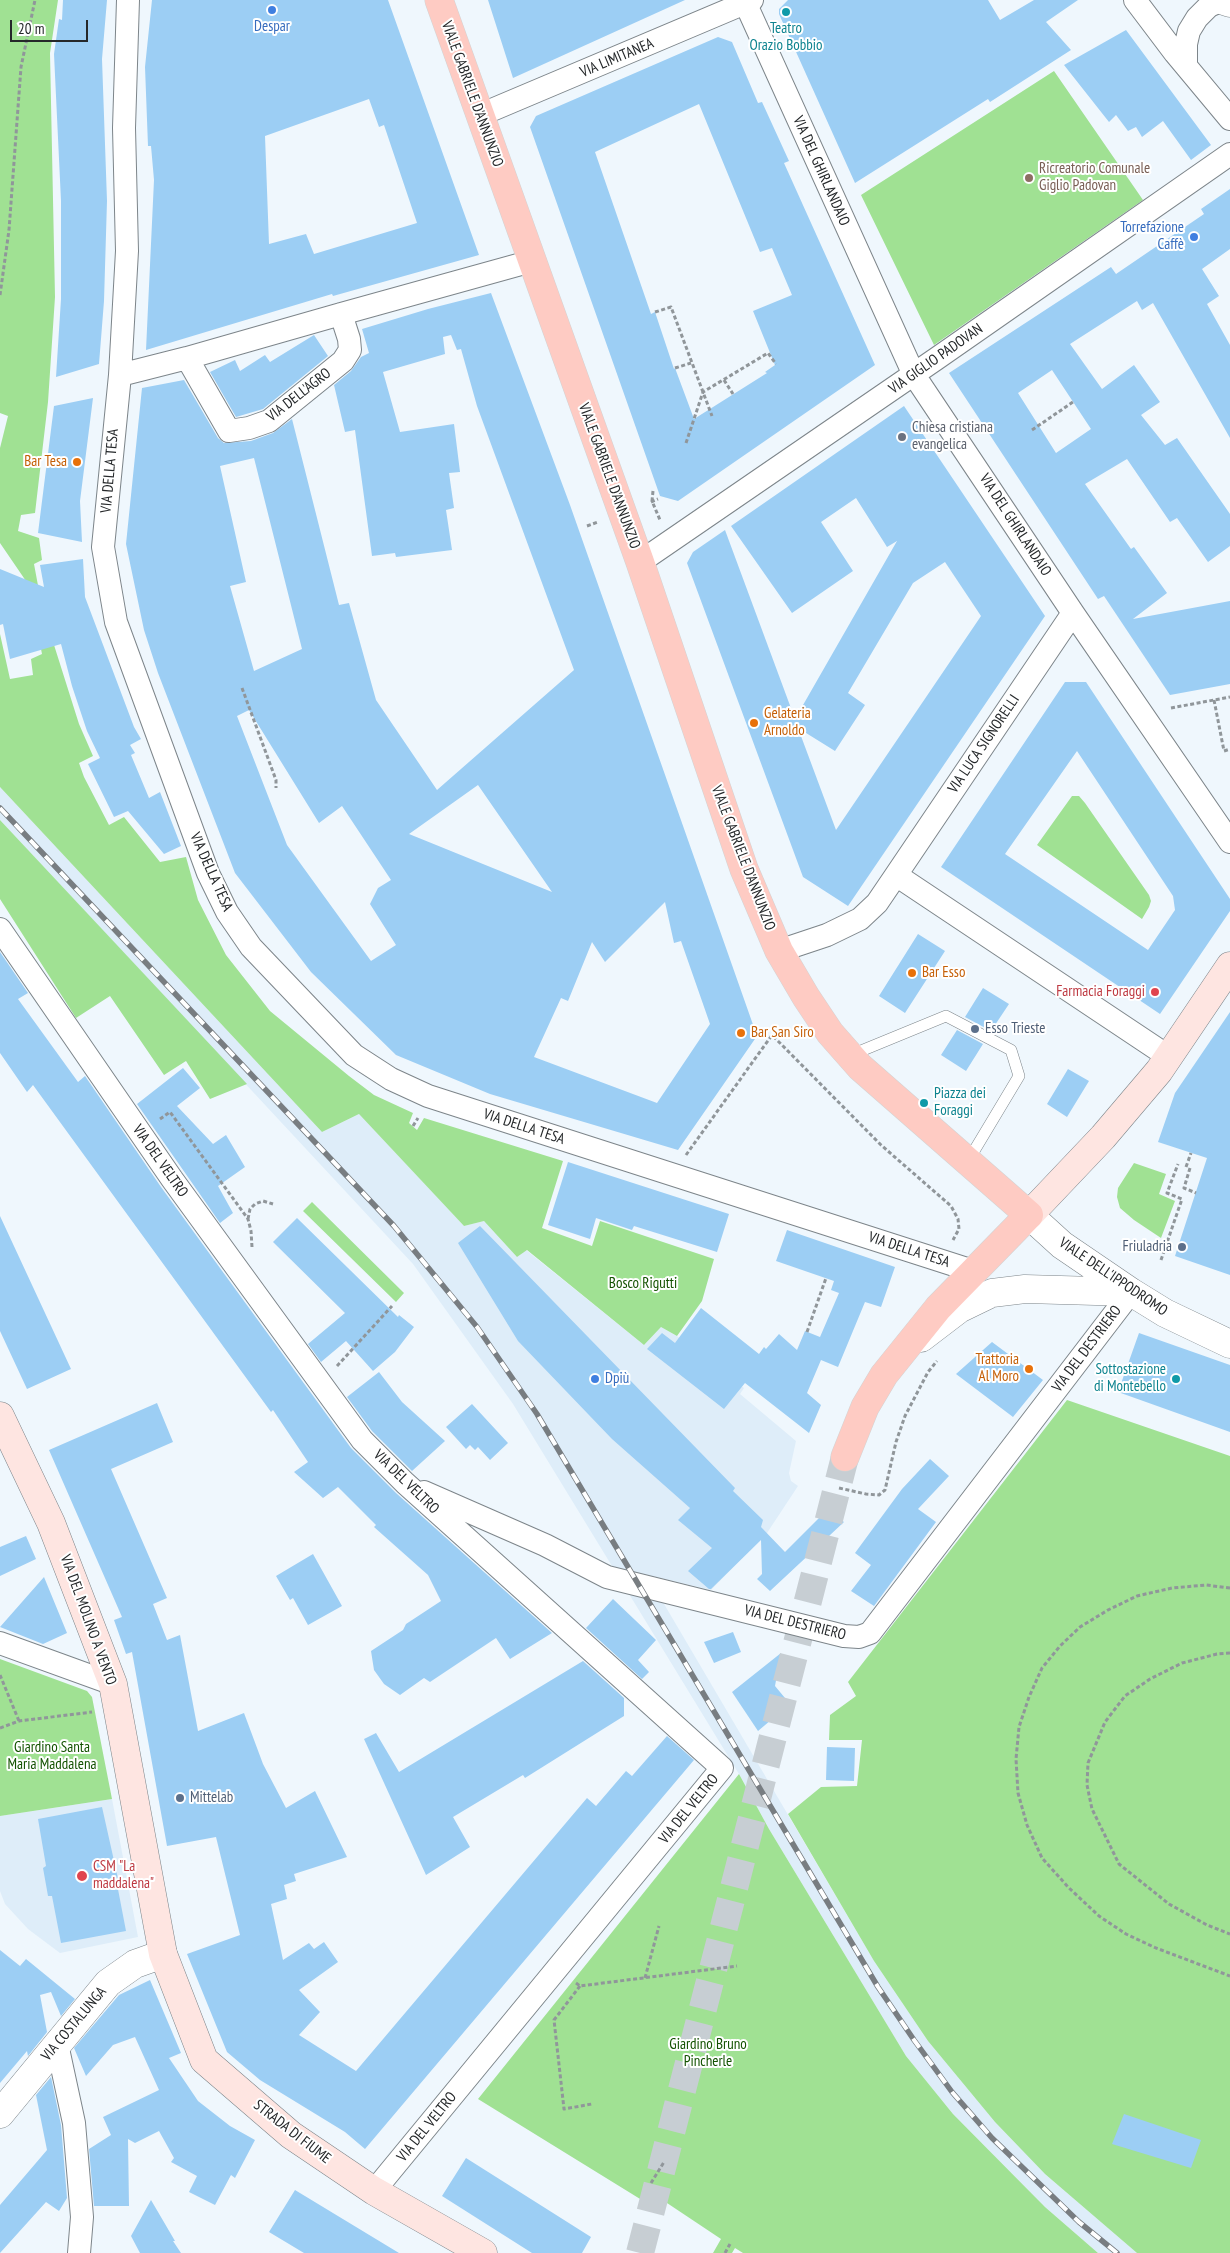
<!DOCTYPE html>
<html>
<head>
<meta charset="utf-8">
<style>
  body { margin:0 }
  #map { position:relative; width:1230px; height:2253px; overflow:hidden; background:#eff7fd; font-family:"PT Sans Narrow",sans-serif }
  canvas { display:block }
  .scale { position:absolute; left:10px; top:20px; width:78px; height:22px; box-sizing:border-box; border:2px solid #25282a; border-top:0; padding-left:6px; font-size:15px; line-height:18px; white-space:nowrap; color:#25282a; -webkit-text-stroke:4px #fff; paint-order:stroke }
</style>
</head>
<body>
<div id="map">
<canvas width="1230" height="2253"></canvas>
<div class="scale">20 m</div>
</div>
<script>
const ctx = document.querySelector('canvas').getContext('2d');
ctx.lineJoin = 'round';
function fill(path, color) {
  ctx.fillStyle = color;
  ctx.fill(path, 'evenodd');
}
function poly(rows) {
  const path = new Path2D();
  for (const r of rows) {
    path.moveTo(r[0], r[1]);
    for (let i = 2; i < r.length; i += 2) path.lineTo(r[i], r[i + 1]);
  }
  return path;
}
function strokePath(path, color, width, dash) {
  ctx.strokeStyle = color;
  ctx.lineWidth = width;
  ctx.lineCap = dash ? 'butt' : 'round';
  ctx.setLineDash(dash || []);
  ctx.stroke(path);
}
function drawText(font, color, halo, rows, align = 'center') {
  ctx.font = font + ' "PT Sans Narrow",sans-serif';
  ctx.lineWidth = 4;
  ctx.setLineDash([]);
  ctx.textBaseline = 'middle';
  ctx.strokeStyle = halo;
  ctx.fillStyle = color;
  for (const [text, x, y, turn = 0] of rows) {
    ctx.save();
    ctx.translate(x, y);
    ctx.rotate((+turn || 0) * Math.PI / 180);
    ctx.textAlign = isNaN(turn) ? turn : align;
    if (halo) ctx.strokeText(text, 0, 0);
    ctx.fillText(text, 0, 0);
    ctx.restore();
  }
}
fill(poly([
  [0,787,322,1132,359,1114,464,1226,484,1221,517,1257,526,1250,644,1345,661,1327,677,1336,744,1388,740,1394,796,1441,789,1473,791,1481,798,1486,767,1533,711,1590,647,1575,874,1961,928,2041,995,2122,1045,2174,1137,2253,1098,2253,1045,2207,953,2114,906,2056,769,1829,739,1774,513,1404,413,1264,0,820],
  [112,1799,138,1937,60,1953,28,1929,5,1904,0,1891,0,1816]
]), '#deedf9');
fill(poly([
  [0,0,58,0,50,53,55,297,48,402,35,513,21,515,18,531,39,538,42,560,34,564,42,607,79,724,93,756,79,763,84,777,109,825,124,817,160,862,186,857,198,900,226,955,270,1011,349,1076,374,1095,413,1113,409,1123,417,1130,424,1118,563,1161,542,1228,592,1246,600,1221,714,1259,702,1301,677,1336,661,1327,644,1345,527,1250,517,1257,484,1221,464,1226,359,1114,322,1132,0,787,0,634,10,679,33,675,31,659,42,654,28,584,0,543,0,448,8,416,0,413],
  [1054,71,1143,200,934,345,861,195],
  [1072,796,1079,796,1085,803,1149,895,1151,901,1149,907,1142,919,1037,845],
  [0,820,247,1084,210,1099,186,1061,164,1075,110,996,76,1018,0,899],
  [1134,1163,1166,1174,1159,1194,1175,1201,1161,1238,1134,1220,1120,1208,1117,1197,1118,1188],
  [312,1202,404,1293,396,1302,303,1211],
  [1067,1400,1230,1456,1230,2253,1137,2253,1045,2174,995,2122,928,2041,874,1961,788,1814,821,1787,857,1786,862,1740,829,1740,830,1715,856,1696,848,1682],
  [0,1659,87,1691,92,1697,112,1799,0,1816],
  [739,1774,769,1829,906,2056,953,2114,1045,2207,1098,2253,743,2253,735,2248,732,2253,713,2253,721,2239,664,2201,651,2193,645,2202,478,2099]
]), '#a0e193');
fill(poly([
  [63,0,107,0,102,59,107,201,104,301,99,364,56,377,61,299,61,201,54,54,59,19,62,20],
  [152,0,388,0,479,255,333,296,332,294,146,350,154,180,151,146,148,146,145,67],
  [369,99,379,127,384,125,417,223,314,254,306,234,269,244,265,136],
  [488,0,685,0,513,78],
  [788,0,988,0,1000,20,1034,0,1078,0,1046,22,1071,50,990,102,988,99,855,183,779,14,779,9],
  [1126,30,1211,145,1191,160,1163,121,1142,137,1136,127,1128,131,1116,115,1109,122,1064,65],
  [718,37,732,42,758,103,762,102,789,161,784,163,875,365,678,501,660,496,530,127,536,116],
  [699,104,760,252,772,248,792,295,753,311,775,365,765,372,767,373,694,419,675,368,674,369,655,312,651,314,595,152],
  [1230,189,1230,249,1202,269,1219,296,1207,304,1230,345,1230,438,1153,303,1142,310,1137,301,1070,344,1102,389,1134,365,1160,402,1141,415,1165,445,1177,438,1230,514,1230,546,1208,562,1177,518,1170,522,1127,459,1085,484,1131,549,1134,547,1167,593,1133,619,1230,601,1230,684,1170,695,1104,596,1098,599,949,373,1111,267,1116,274,1204,214,1201,209],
  [1052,370,1091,429,1056,453,1018,393],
  [491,293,570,505,757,1036,678,1150,490,1094,396,1055,311,972,235,873,158,673,144,630,126,544,142,388,184,380,218,438,224,443,251,441,273,433,292,419,339,605,349,603,376,700,437,790,574,670,477,406,461,349,457,350,451,335,443,337,445,354,383,372,400,432,454,424,460,472,449,473,454,508,446,510,452,550,396,557,395,553,372,556,355,430,345,432,334,385,351,371,361,357,369,353,362,329,428,309],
  [254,458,302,649,254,671,230,586,246,582,220,466],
  [249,710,319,823,342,806,391,880,378,888,370,904,396,945,371,961,287,845,237,716],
  [478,785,552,892,409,834],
  [665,902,674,943,681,941,710,1024,657,1103,534,1057,561,998,568,1001,592,942,605,962],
  [314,335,328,356,263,409,236,417,210,372,235,360,240,371,265,355,270,362],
  [93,398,80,501,82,542,38,533,54,406],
  [904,406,1045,616,848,906,803,877,687,563,693,552,725,530,795,719,897,541,887,547,856,498,821,522,853,571,792,613,731,526],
  [945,562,981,616,836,830,798,728,835,751,865,705,848,693,913,583],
  [83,559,85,597,134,727,141,739,130,745,135,753,131,755,149,798,160,792,181,846,164,854,128,811,114,817,88,764,100,758,87,731,72,686,61,644,10,659,3,624,0,625,0,569,44,587,40,565],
  [1065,682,1086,682,1230,899,1230,911,1160,1014,941,867],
  [1077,751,1173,896,1175,910,1148,950,1005,854],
  [918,934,945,951,905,1013,879,996],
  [0,952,28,993,18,999,78,1082,85,1076,161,1187,351,1448,396,1493,552,1633,510,1659,496,1638,430,1682,424,1678,400,1695,384,1684,374,1670,371,1651,403,1630,406,1624,441,1601,428,1575,374,1527,376,1525,338,1487,323,1498,294,1472,308,1462,273,1410,271,1412,33,1085,27,1092,0,1053],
  [983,988,1009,1004,991,1031,965,1017],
  [1230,1012,1230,1275,1175,1256,1207,1158,1158,1142,1175,1093],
  [957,1030,983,1044,966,1071,941,1055],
  [183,1068,200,1088,177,1106,213,1144,226,1135,245,1167,218,1186,233,1213,220,1223,137,1104],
  [1068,1069,1089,1081,1067,1117,1047,1104],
  [568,1162,729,1214,717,1252,634,1226,632,1230,596,1218,590,1239,548,1225],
  [0,1216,71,1369,27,1389,0,1331],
  [297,1218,398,1317,399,1315,414,1327,395,1352,373,1371,346,1341,321,1362,308,1344,345,1313,273,1242],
  [480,1226,735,1488,733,1491,763,1520,761,1527,785,1552,827,1510,844,1522,770,1591,757,1579,762,1574,761,1540,711,1589,709,1589,688,1571,712,1548,678,1520,690,1508,612,1439,518,1341,458,1243],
  [787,1230,895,1267,881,1307,865,1302,838,1367,821,1360,807,1393,821,1405,809,1433,745,1383,724,1409,647,1349,662,1333,675,1343,701,1308,759,1354,764,1347,766,1349,779,1334,797,1350,805,1331,820,1337,839,1293,831,1290,834,1281,776,1261],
  [1139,1333,1230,1365,1230,1432,1118,1392],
  [992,1342,1043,1380,1013,1417,956,1374],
  [379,1372,402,1402,445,1441,412,1471,372,1431,347,1397],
  [157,1403,173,1442,111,1469,167,1598,153,1604,167,1640,180,1635,198,1731,244,1713,263,1764,286,1808,315,1791,347,1857,294,1874,296,1881,284,1885,287,1899,271,1904,283,1960,309,1943,314,1949,324,1942,338,1962,299,1990,320,2012,299,2035,356,2071,587,1798,596,1806,626,1771,632,1776,667,1736,694,1760,365,2149,345,2132,260,2080,227,2052,187,1954,240,1935,216,1837,167,1846,132,1652,126,1654,114,1620,122,1617,49,1450],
  [472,1404,508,1443,490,1460,478,1447,475,1450,470,1445,466,1449,446,1427],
  [930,1459,949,1476,918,1509,936,1522,874,1606,851,1591,871,1565,855,1553,902,1489],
  [26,1536,36,1559,0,1576,0,1547],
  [313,1554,342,1606,308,1625,293,1598,290,1600,276,1576],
  [44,1577,67,1633,43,1644,0,1627],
  [613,1599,656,1640,638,1660,649,1672,642,1679,586,1628],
  [733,1632,741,1652,714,1663,704,1642],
  [781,1653,775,1686,790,1704,758,1731,732,1692],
  [583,1661,624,1698,624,1716,525,1778,523,1775,453,1817,470,1847,426,1875,364,1739,376,1733,399,1772],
  [827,1747,855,1748,854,1781,826,1780],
  [102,1807,119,1883,117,1884,126,1931,61,1943,52,1896,48,1896,43,1868,46,1866,38,1819],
  [0,1950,20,1966,26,1959,75,1999,61,2016,51,1992,40,1995,47,2032,28,2056,27,2051,0,2083],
  [150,1980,181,2053,169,2058,198,2101,230,2126,255,2140,235,2178,231,2175,215,2205,189,2192,197,2176,171,2162,174,2158,159,2131,135,2143,128,2139,129,2206,94,2206,89,2149,111,2135,103,2117,159,2090,135,2037,113,2045,86,2076,74,2048,119,1995],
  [51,2077,61,2125,67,2198,59,2211,46,2202,0,2253,0,2205,47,2150,36,2095],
  [1124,2114,1201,2140,1191,2168,1112,2144],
  [466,2158,591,2237,582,2253,532,2253,442,2196],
  [295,2190,399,2253,304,2253,269,2232],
  [151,2200,175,2241,173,2241,181,2253,140,2253,131,2236]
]), '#9ccef4');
strokePath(poly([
  [640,2253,845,1457]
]), '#c7ced3', 28, [28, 14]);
const service = poly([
  [851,1055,946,1016,1011,1050,1019,1076,968,1161]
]);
const minor = poly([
  [128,0,124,128,127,251,120,375,103,547,116,622,208,873,227,912,251,947,354,1055,391,1079,428,1096,973,1271],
  [744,0,914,375,1073,613,1230,842],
  [1135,0,1175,53,1230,119],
  [1186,66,1186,44,1189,31,1197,18,1209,6,1222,0],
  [480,115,752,0],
  [341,314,349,339,350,350,343,361,269,421,249,428,229,431,187,358,341,314,532,261],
  [120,375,187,358],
  [640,562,936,359,1230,154],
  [896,875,1073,613],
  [0,929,172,1179,362,1440,405,1483,722,1768,374,2191],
  [779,951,827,935,860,919,877,903,896,875,1169,1057],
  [424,1492,545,1545,607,1577,844,1636,859,1637,870,1633,1131,1292],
  [0,1643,113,1684],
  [57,2044,74,2123,82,2217,79,2253]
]);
const tertiary = poly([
  [1221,0,1230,3],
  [1029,1215,1062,1245,1131,1292,1165,1313,1230,1344],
  [921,1338,959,1309,992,1293,1025,1289,1131,1292],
  [0,2114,108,1983,135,1964,163,1954]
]);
const secondary = poly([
  [1029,1215,1103,1137,1159,1071,1230,966],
  [0,1416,51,1523,113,1684,163,1954,204,2060,291,2135,374,2191,483,2253]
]);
const primary = poly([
  [439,0,640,562,744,869,779,951,806,997,830,1033,860,1067,1029,1215,938,1308,884,1375,865,1407,845,1457]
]);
strokePath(service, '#7d858a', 12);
strokePath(minor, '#7d858a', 24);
strokePath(tertiary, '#7d858a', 29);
strokePath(secondary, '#7d858a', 29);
strokePath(primary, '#d3d4d4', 29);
strokePath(poly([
  [0,295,9,230,21,67,35,0],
  [655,312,671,307,712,416],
  [675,368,691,363],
  [724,380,733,394],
  [1032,430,1073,402],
  [686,443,703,392,768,353,776,364],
  [653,491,652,501,660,520],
  [651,502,658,499],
  [587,526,598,522],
  [242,688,276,780,276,788],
  [1214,700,1224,751,1230,749],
  [1171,708,1230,697],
  [160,1119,170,1112,248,1219,251,1231,252,1247],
  [413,1126,418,1118],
  [686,1155,772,1035,881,1145,951,1206,958,1219,959,1229,953,1240],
  [1186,1167,1191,1153],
  [1190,1168,1184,1188,1196,1193],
  [248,1219,250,1209,255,1204,263,1201,273,1204],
  [1161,1260,1182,1199,1167,1193,1178,1164],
  [807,1332,826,1278],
  [337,1366,392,1306],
  [839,1488,866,1494,879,1495,885,1490,896,1442,905,1416,928,1372,937,1361],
  [1230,1588,1206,1585,1172,1588,1137,1596,1108,1610,1080,1627,1060,1646,1042,1668,1029,1697,1019,1727,1016,1759,1018,1793,1027,1825,1042,1858,1069,1888,1099,1916,1126,1934,1156,1948,1230,1976],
  [1230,1653,1217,1654,1182,1663,1150,1679,1125,1696,1105,1722,1088,1763,1087,1785,1092,1809,1119,1864,1169,1904,1207,1925,1230,1934],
  [0,1675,19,1721],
  [0,1728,19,1721,92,1712],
  [645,1978,659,1926],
  [576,1983,580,1986,737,1966],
  [580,1986,554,2020,564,2109,592,2104],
  [651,2183,664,2162],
  [725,2253,730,2244]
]), '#90969a', 3, [4, 2.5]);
strokePath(service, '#fff', 11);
strokePath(minor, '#fff', 22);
strokePath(tertiary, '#fff', 28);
strokePath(secondary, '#fee5e1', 28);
strokePath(primary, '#fecbc3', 28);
const rail = poly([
  [0,808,394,1226,477,1327,537,1414,878,1987,914,2040,952,2092,992,2138,1079,2222,1117,2253]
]);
strokePath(rail, '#787d81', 5.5);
strokePath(rail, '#fff', 4, [11]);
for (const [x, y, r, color] of [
  [272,10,5,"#3f7fe0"],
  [786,12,5,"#0f9aa8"],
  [1029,178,5,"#8d6e63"],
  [1194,237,5,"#3f7fe0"],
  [902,437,5,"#6b7280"],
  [77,462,5,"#e8710a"],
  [754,723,5,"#e8710a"],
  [912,973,5,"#e8710a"],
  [1155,992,5,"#e0444e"],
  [975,1029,5,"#5c6f8a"],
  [741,1033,5,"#e8710a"],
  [924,1103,5,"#0f9aa8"],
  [1182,1247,5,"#5c6f8a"],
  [1029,1369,5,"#e8710a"],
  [595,1379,5,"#3f7fe0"],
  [1176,1379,5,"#0f9aa8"],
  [180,1798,5,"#5c6f8a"],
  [82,1876,6,"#e0444e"]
]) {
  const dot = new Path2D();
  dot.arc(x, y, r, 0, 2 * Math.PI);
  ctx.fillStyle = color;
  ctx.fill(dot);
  strokePath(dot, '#fff', 2);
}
drawText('15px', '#366cbe', '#fff', [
  ["Despar",272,27],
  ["Torrefazione",1184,228,"right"],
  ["Caffè",1184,245,"right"],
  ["Dpiù",605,1379,"left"]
]);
drawText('15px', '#0d838f', '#fff', [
  ["Teatro",786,29],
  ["Orazio Bobbio",786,46],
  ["Piazza dei",934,1094,"left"],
  ["Foraggi",934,1111,"left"],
  ["Sottostazione",1166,1370,"right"],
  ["di Montebello",1166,1387,"right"]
]);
drawText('15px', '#25282a', '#fff', [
  ["VIA LIMITANEA",617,58,-23],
  ["VIALE GABRIELE D'ANNUNZIO",472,94,70],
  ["VIA DEL GHIRLANDAIO",821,171,66],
  ["VIA GIGLIO PADOVAN",936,359,-35],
  ["VIA DELL'AGRO",299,395,-38],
  ["VIA DELLA TESA",110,471,-85],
  ["VIALE GABRIELE D'ANNUNZIO",609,476,70],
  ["VIA DEL GHIRLANDAIO",1015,525,57],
  ["VIA LUCA SIGNORELLI",984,744,-56],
  ["VIALE GABRIELE D'ANNUNZIO",743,858,69],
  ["VIA DELLA TESA",211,872,66],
  ["VIA DELLA TESA",524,1127,18],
  ["VIA DEL VELTRO",160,1161,55],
  ["VIA DELLA TESA",909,1250,18],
  ["VIALE DELL'IPPODROMO",1113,1277,34],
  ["VIA DEL DESTRIERO",1087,1349,-53],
  ["VIA DEL VELTRO",406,1482,44],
  ["VIA DEL MOLINO A VENTO",88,1620,70],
  ["VIA DEL DESTRIERO",795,1623,14],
  ["VIA DEL VELTRO",689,1809,-51],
  ["VIA COSTALUNGA",74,2024,-50],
  ["VIA DEL VELTRO",427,2127,-51],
  ["STRADA DI FIUME",292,2132,38]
]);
drawText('15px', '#785e54', '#fff', [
  ["Ricreatorio Comunale",1039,169],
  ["Giglio Padovan",1039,186]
], 'left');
drawText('15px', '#5b616d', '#fff', [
  ["Chiesa cristiana",912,428],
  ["evangelica",912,445]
], 'left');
drawText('15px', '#c56008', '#fff', [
  ["Bar Tesa",67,462,"right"],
  ["Gelateria",764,714],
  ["Arnoldo",764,731],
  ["Bar Esso",922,973],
  ["Bar San Siro",751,1033],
  ["Trattoria",1019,1360,"right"],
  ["Al Moro",1019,1377,"right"]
], 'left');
drawText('15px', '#be3a42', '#fff', [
  ["Farmacia Foraggi",1145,992],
  ["CSM \"La",93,1867,"left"],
  ["maddalena\"",93,1884,"left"]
], 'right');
drawText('15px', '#4e5e75', '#fff', [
  ["Esso Trieste",985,1029],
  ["Friuladria",1172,1247,"right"],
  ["Mittelab",190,1798]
], 'left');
drawText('15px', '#135201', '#fff', [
  ["Bosco Rigutti",643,1284],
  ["Giardino Santa",52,1748],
  ["Maria Maddalena",52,1765],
  ["Giardino Bruno",708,2045],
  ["Pincherle",708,2062]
]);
</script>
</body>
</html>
